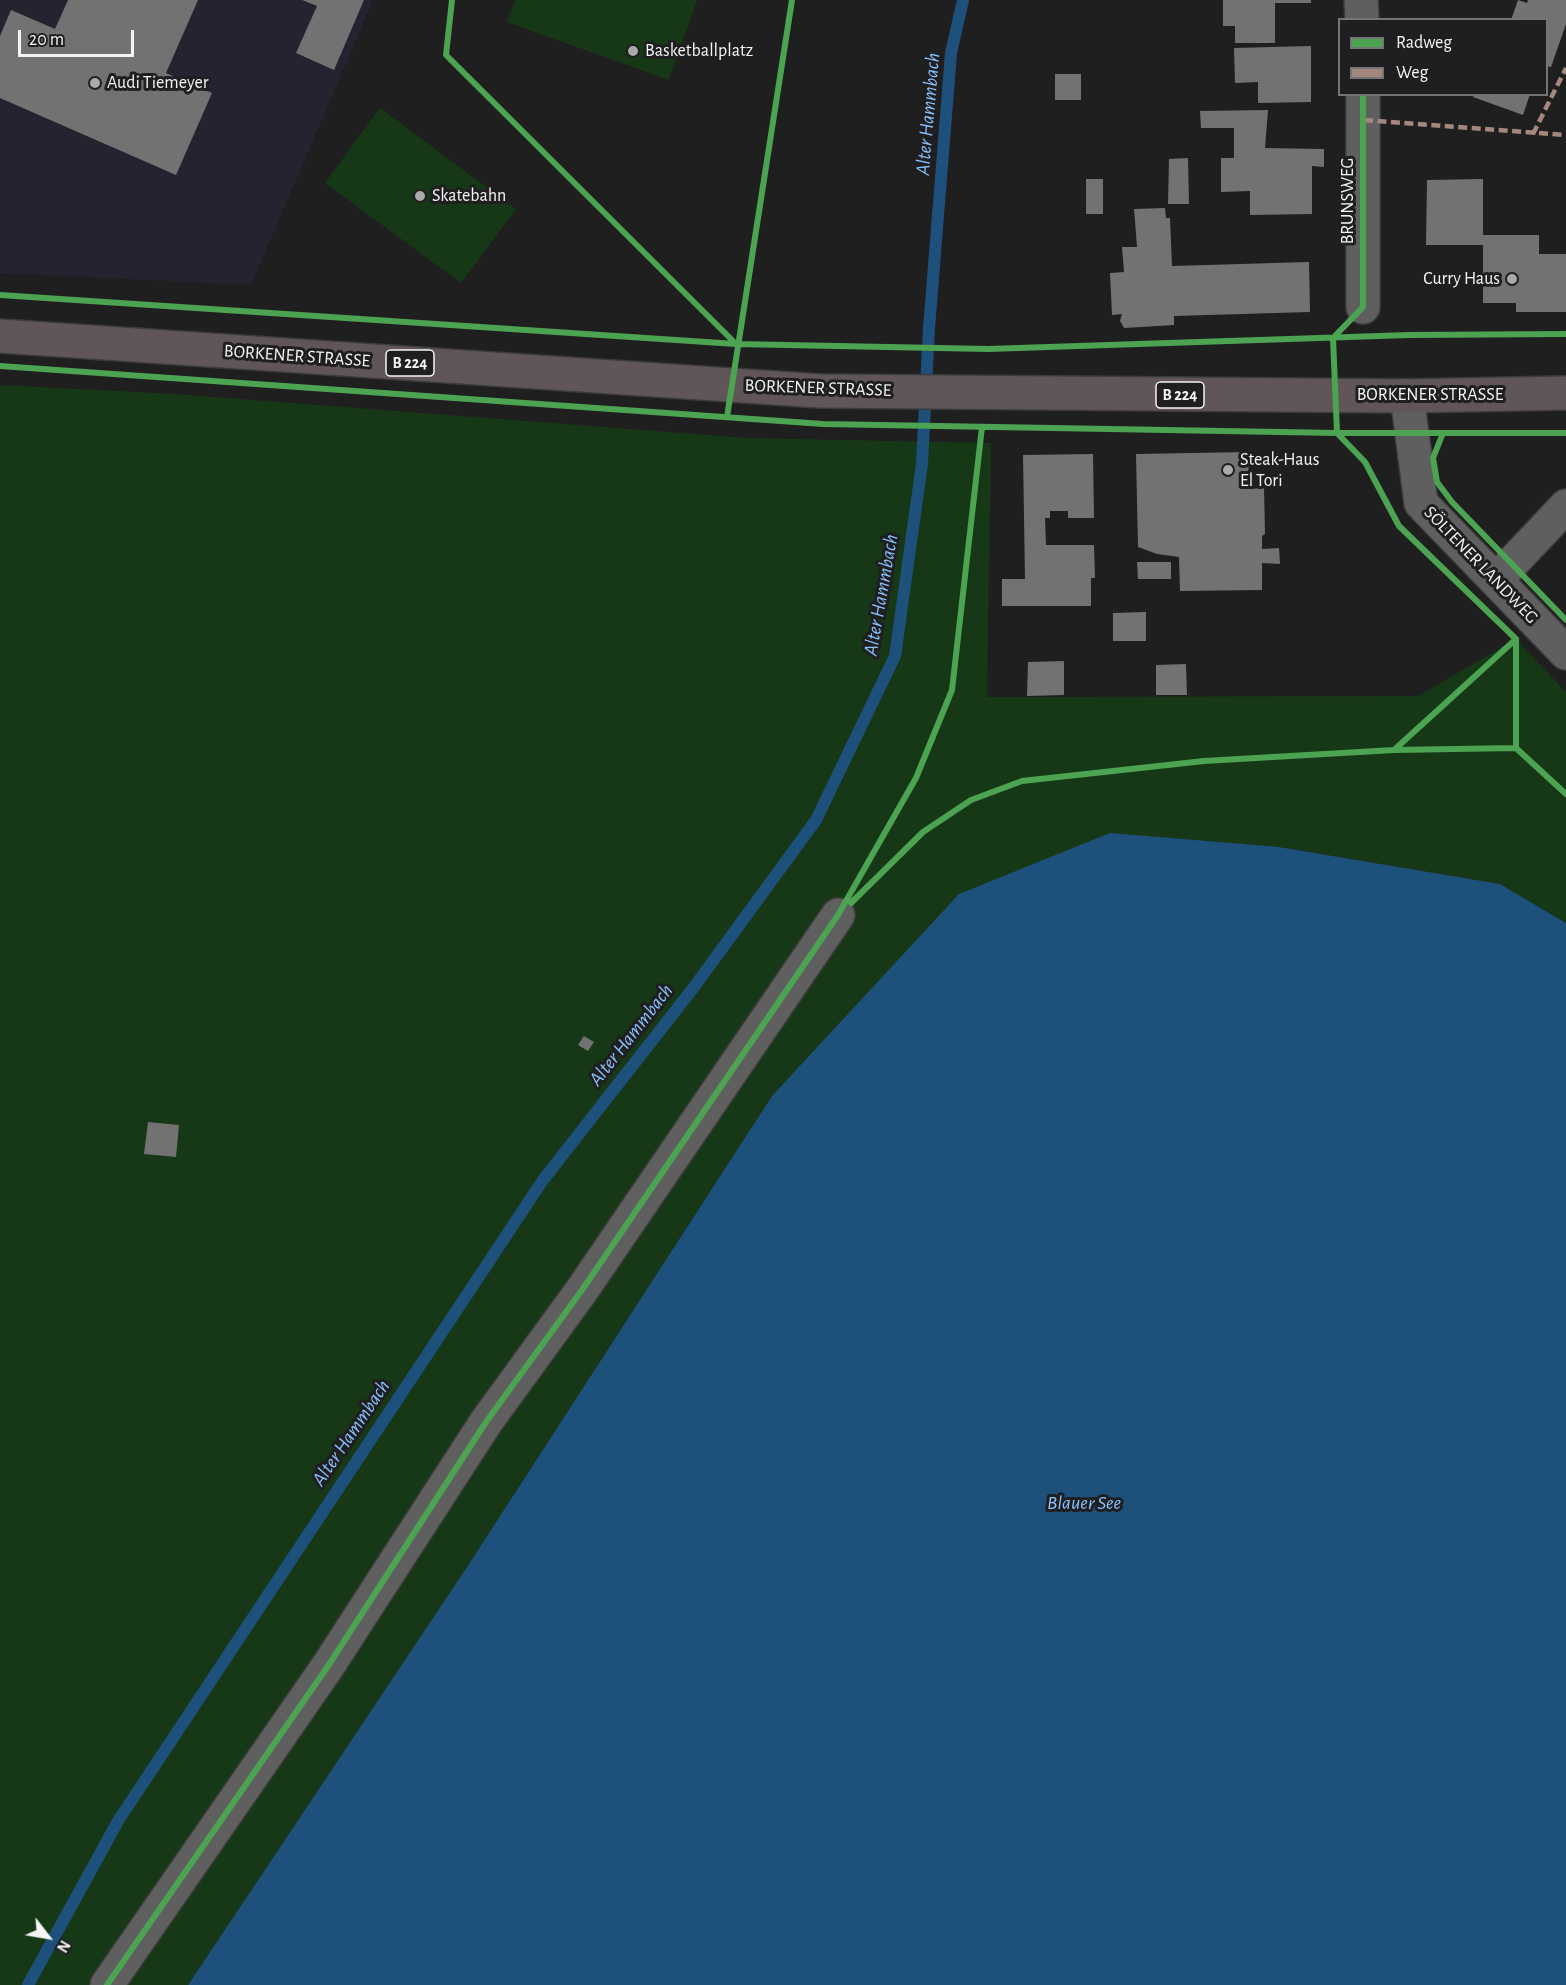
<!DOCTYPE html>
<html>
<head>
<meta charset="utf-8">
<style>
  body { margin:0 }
  #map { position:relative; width:1566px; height:1985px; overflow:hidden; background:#1f1f20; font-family:"Alegreya Sans",sans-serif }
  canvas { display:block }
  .legend { position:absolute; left:1338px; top:18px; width:210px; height:78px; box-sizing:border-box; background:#1f1e21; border:2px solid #757476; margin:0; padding:8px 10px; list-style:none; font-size:18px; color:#f5f4f6 }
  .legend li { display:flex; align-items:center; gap:12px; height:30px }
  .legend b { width:30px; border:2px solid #757476 }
  .north { position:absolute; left:18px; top:1907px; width:60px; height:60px; -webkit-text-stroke:4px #1f1e21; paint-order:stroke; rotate:121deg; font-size:16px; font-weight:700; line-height:24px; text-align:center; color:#f5f4f6 }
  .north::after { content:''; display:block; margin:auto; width:21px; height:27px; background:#f5f4f6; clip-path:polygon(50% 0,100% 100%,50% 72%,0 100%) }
  .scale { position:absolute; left:18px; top:30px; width:116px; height:27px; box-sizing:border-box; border:3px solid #f5f4f6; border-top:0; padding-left:8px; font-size:18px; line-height:21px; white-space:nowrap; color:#f5f4f6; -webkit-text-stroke:4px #1f1e21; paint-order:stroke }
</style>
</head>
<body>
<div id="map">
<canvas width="1566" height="1985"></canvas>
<ul class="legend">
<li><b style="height:8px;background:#4ca352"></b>Radweg</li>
<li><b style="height:8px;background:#a5887d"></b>Weg</li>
</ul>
<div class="north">N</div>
<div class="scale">20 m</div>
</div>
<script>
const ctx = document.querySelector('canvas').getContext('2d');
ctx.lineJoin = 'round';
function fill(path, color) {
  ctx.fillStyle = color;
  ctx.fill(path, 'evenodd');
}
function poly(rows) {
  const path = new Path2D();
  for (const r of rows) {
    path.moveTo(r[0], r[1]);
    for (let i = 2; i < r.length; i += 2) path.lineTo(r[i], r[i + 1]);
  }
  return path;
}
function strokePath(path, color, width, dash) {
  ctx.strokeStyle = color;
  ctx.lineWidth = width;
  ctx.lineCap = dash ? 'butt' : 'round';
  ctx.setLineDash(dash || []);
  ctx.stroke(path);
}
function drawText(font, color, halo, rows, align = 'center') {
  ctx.font = font + ' "Alegreya Sans",sans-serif';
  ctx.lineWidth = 6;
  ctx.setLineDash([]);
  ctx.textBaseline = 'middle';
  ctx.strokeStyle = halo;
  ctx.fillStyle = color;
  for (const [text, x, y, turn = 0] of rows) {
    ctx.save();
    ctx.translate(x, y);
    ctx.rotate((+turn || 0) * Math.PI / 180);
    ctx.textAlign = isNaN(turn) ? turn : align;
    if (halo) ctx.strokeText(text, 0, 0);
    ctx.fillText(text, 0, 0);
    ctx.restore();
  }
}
fill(poly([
  [0,0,373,0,251,285,0,273]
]), '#262230');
fill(poly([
  [515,0,697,0,669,80,507,22],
  [380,108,516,209,461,283,325,183],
  [0,385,175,394,747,438,991,443,987,697,1418,696,1516,639,1566,692,1566,923,1500,884,1279,847,772,1096,467,1567,188,1985,0,1985]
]), '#173816');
fill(poly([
  [1110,833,1279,847,1500,884,1566,923,1566,1985,188,1985,467,1567,772,1096,959,894]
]), '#1e507c');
strokePath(poly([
  [28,1985,118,1821,543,1180,694,987,816,820,895,656,922,464,929,328,951,53,963,0]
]), '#1e507c', 12);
fill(poly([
  [68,0,198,0,166,73,212,93,176,175,0,98,0,36,11,10,55,29],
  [302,0,364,0,334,70,296,53,317,6],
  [1223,0,1311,0,1311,3,1275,3,1275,43,1235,43,1235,26,1223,26],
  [1518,0,1527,3,1528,0,1566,0,1566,24,1551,67,1546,66,1546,20,1511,20],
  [1311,46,1311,102,1258,103,1258,82,1235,83,1234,48],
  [1055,74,1081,74,1081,100,1055,100],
  [1474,94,1530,94,1523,115,1473,97],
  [1268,110,1265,148,1324,149,1324,167,1312,166,1312,214,1250,215,1250,191,1221,192,1221,158,1234,158,1234,128,1201,128,1200,111],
  [1188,158,1189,204,1168,204,1169,159],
  [1086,179,1103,179,1103,214,1086,214],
  [1483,179,1483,235,1539,235,1539,254,1566,254,1566,312,1516,312,1516,303,1483,303,1483,245,1426,245,1427,180],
  [1165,208,1166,218,1170,218,1172,266,1309,262,1310,312,1174,316,1174,325,1124,328,1120,321,1122,314,1112,315,1110,273,1124,272,1122,247,1137,247,1134,209],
  [1248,452,1249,489,1264,488,1265,534,1262,536,1262,549,1279,548,1280,564,1262,563,1262,590,1180,591,1179,557,1157,554,1138,547,1136,454],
  [1093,454,1094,518,1068,518,1068,511,1050,511,1050,518,1045,518,1046,545,1094,545,1095,578,1091,578,1091,606,1002,606,1002,579,1025,579,1023,455],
  [1137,562,1171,562,1171,579,1138,579],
  [1146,612,1146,641,1113,641,1113,613],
  [1064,661,1064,695,1027,696,1028,662],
  [1186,664,1187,695,1156,695,1156,665],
  [584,1036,594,1042,588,1051,578,1045],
  [148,1122,179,1125,176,1157,144,1154]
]), '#727272');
const minor = poly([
  [1361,0,1362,20],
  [1363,94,1363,307],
  [1407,396,1421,503,1566,653],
  [1496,580,1566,506],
  [107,1985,328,1666,486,1422,582,1290,838,915]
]);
const major = poly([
  [0,336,820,391,1407,396,1566,393]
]);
strokePath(minor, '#3c3c3c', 36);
strokePath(major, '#3c3c3c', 36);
strokePath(minor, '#5f5f60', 33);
strokePath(major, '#605659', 33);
strokePath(poly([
  [1364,120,1566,135],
  [1533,134,1566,68]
]), '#a5887d', 4.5, [9, 4.5]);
strokePath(poly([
  [452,0,446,55,736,344],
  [1363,94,1363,307,1333,338,1337,433,1365,462,1399,526,1516,639,1516,748],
  [0,295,736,344,988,349,1409,335,1566,334],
  [0,366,823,424,1337,433,1566,433],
  [727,417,792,0],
  [1443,433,1433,458,1437,482,1452,502,1566,620],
  [1394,750,1516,748,1566,794],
  [851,903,923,832,971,800,1022,781,1204,761,1394,750,1516,639],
  [107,1985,328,1666,486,1422,582,1290,838,915,916,778,952,690,982,427]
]), '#4ca352', 6);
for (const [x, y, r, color] of [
  [633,51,6,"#aaa9ab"],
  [95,83,6,"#aaa9ab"],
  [420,196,6,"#aaa9ab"],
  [1512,279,6,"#aaa9ab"],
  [1228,470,6,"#aaa9ab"]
]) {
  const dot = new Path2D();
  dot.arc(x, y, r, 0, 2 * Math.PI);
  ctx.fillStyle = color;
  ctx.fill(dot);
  strokePath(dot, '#1f1e21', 2);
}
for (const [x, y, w] of [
  [410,363,48],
  [1180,395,48]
]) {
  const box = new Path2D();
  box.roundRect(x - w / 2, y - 13, w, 26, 4.5);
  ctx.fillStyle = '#1f1e21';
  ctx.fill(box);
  strokePath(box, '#f5f4f6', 1.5);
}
drawText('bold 16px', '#f5f4f6', null, [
  ["B 224",410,363],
  ["B 224",1180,395]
]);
drawText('18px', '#f5f4f6', '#1f1e21', [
  ["Basketballplatz",645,51],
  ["Audi Tiemeyer",107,83],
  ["Skatebahn",432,196],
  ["Curry Haus",1500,279,"right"],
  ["Steak-Haus",1240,460],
  ["El Tori",1240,481]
], 'left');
drawText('18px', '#f5f4f6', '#1f1e21', [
  ["BRUNSWEG",1348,201,-90],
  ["BORKENER STRASSE",297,356,4],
  ["BORKENER STRASSE",818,388,2],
  ["BORKENER STRASSE",1430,395],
  ["SÖLTENER LANDWEG",1481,565,46]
]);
drawText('italic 20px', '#8ac4fe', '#1f1e21', [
  ["Alter Hammbach",928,114,-85],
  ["Alter Hammbach",881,595,-80],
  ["Alter Hammbach",631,1035,-52],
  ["Alter Hammbach",351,1433,-56],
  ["Blauer See",1084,1503]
]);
</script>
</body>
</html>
